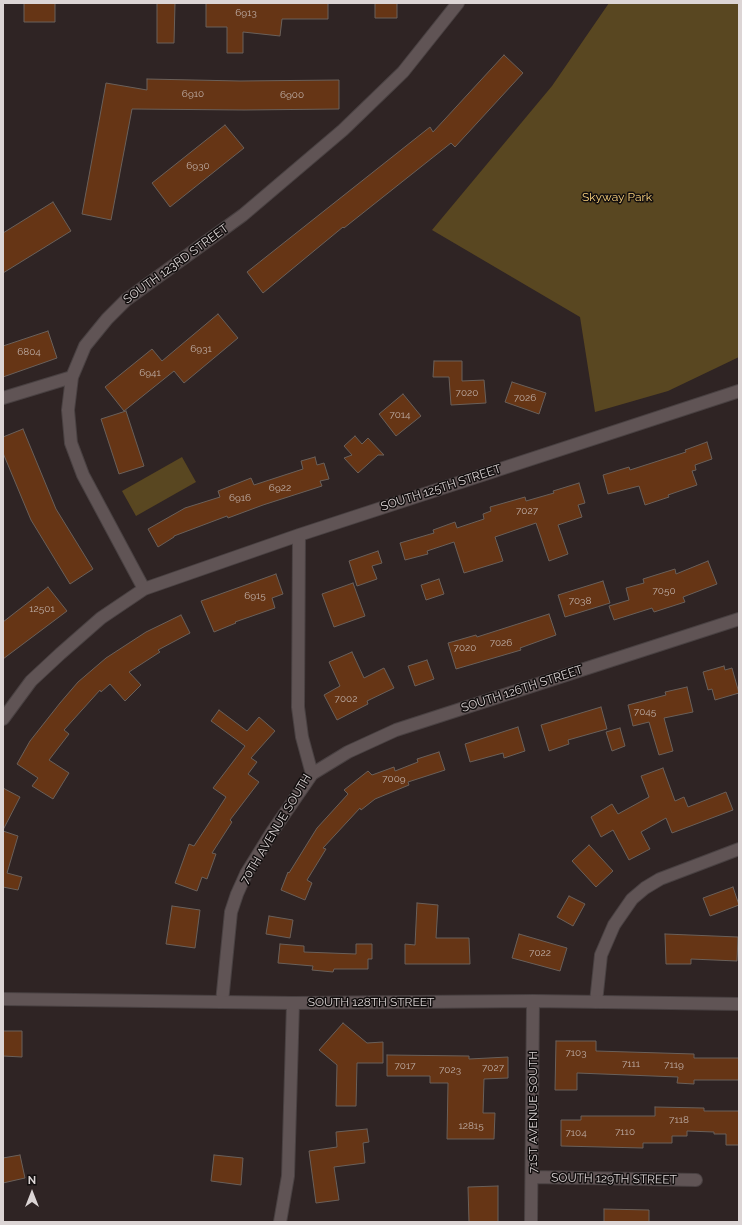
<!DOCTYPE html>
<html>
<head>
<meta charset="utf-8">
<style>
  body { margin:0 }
  #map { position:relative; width:742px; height:1225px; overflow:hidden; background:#2f2424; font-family:Raleway,sans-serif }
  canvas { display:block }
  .frame { position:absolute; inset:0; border:4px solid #dcd5d5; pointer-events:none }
  .north { position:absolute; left:12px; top:1173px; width:40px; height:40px; -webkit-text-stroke:3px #130f0f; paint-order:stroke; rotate:0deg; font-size:11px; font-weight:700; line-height:16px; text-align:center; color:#dcd5d5 }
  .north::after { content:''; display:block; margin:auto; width:14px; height:18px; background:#dcd5d5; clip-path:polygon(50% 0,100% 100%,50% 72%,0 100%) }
</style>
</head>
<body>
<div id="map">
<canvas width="742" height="1225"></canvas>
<div class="frame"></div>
<div class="north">N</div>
</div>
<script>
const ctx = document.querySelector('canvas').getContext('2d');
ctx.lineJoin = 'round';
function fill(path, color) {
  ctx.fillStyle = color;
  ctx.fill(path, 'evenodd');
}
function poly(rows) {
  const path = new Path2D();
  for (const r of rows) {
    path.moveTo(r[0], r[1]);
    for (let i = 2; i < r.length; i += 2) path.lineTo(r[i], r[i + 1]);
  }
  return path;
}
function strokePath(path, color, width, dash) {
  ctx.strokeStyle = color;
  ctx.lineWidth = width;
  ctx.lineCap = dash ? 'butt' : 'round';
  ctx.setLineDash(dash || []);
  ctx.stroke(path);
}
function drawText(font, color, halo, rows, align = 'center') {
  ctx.font = font + ' Raleway,sans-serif';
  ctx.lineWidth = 3;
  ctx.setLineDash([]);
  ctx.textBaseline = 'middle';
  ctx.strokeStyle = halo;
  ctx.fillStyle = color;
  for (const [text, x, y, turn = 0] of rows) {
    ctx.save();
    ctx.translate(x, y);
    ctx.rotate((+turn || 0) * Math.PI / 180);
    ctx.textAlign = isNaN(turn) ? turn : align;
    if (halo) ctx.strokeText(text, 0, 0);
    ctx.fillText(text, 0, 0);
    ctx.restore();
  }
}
fill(poly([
  [609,3,739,3,739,357,668,391,595,412,580,317,432,230,552,86],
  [182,457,196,482,136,516,122,491]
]), '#594721');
const building = poly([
  [24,3,55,3,55,22,24,22,24,3],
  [157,3,175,3,174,43,157,43,157,3],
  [206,3,328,3,328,19,282,19,280,36,243,32,243,53,227,53,227,27,206,27,206,3],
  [375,3,397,3,397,18,375,18,375,3],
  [504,55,523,73,455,147,451,143,344,228,343,227,263,293,247,272,430,127,433,132,504,55],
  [147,79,240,81,339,80,339,109,244,110,132,109,111,220,82,214,106,83,147,90,147,79],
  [225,125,244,148,170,207,152,183,225,125],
  [53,202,71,231,3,273,3,233,53,202],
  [218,314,238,338,184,383,174,371,124,411,105,387,152,349,162,361,218,314],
  [48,331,57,358,3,377,3,346,48,331],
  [434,361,462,361,462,381,484,380,486,403,451,405,449,377,433,377,434,361],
  [512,382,546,393,539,414,505,402,512,382],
  [403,394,421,416,396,436,379,414,403,394],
  [126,411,144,466,119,474,101,419,126,411],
  [23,429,56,509,93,569,70,584,31,520,3,453,3,437,23,429],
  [355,436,362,444,368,438,384,455,378,455,358,473,344,458,352,455,344,446,355,436],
  [707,442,712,459,695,465,696,470,692,471,697,485,668,495,669,497,645,505,639,486,608,494,603,475,629,467,630,470,686,452,685,450,707,442],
  [315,457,317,465,324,463,329,479,320,481,322,486,263,505,228,518,227,516,174,536,174,537,158,547,148,529,185,508,220,497,218,491,251,478,254,485,303,469,301,461,315,457],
  [579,483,585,503,578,505,582,517,558,525,568,554,549,561,536,523,495,537,503,561,464,573,454,542,427,551,428,554,405,560,400,543,434,533,433,530,455,522,457,528,484,519,483,514,491,511,490,507,525,497,526,501,554,493,553,491,579,483],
  [378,551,382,563,372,566,377,579,357,586,349,561,378,551],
  [708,561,717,584,683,597,685,602,654,612,652,608,614,620,609,606,629,600,626,588,644,583,643,579,675,569,676,574,708,561],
  [276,574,283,594,272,598,275,608,235,622,236,623,214,632,201,601,276,574],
  [439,579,444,594,426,600,421,585,439,579],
  [603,581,610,603,565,617,558,595,603,581],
  [353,583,365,616,334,627,322,594,353,583],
  [48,587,67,611,3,659,3,622,48,587],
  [549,614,556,635,520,648,521,650,456,669,448,643,476,635,477,637,549,614],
  [181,615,190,633,158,650,160,652,129,672,141,685,125,701,110,684,101,692,100,690,64,730,69,734,49,760,69,773,53,799,32,786,38,778,17,764,30,741,60,703,78,682,106,658,146,632,181,615],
  [352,652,364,678,384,668,394,688,367,701,368,704,337,720,324,695,340,686,329,662,352,652],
  [427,660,434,679,415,686,408,666,427,660],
  [724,666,725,670,732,668,739,693,715,700,712,689,708,690,703,672,724,666],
  [687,687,693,712,664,718,673,751,659,755,649,722,633,726,628,705,666,695,665,692,687,687],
  [601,707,607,729,568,740,569,744,549,751,541,725,601,707],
  [219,710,247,731,259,717,275,731,251,758,257,762,248,774,259,782,230,820,232,822,212,853,216,854,207,879,202,877,197,891,175,883,189,844,194,846,226,797,213,788,245,746,211,721,219,710],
  [518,727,525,751,504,758,503,753,470,762,465,744,518,727],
  [620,728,625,746,612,751,606,732,620,728],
  [439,752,445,770,408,782,409,785,375,799,361,810,360,808,323,848,326,849,307,880,312,883,305,900,281,890,288,872,289,873,317,828,348,794,344,790,368,771,372,775,394,767,395,771,418,762,417,759,439,752],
  [663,768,675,801,684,797,688,807,726,792,733,810,672,833,666,818,641,832,650,849,629,860,613,830,601,837,591,817,612,804,618,814,649,797,641,776,663,768],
  [3,788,20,797,3,830,3,788],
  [3,831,18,836,7,873,22,877,18,890,3,887,3,831],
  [589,845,613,871,596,887,572,861,589,845],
  [733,887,739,905,710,916,703,898,733,887],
  [569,896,585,904,573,926,557,917,569,896],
  [417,903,438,905,436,938,469,938,470,964,405,964,405,944,415,945,417,903],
  [172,906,200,910,195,948,166,944,172,906],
  [269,916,293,920,290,938,266,934,269,916],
  [519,934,567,948,560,971,512,958,519,934],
  [665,934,738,937,737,961,691,959,691,964,666,964,665,934],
  [280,944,304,946,304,952,356,954,356,944,372,944,372,959,368,959,368,969,334,969,333,972,312,970,313,966,278,963,280,944],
  [343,1023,367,1043,383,1042,383,1063,357,1063,356,1106,336,1106,337,1065,319,1050,343,1023],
  [3,1031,22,1031,22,1057,3,1056,3,1031],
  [556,1041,596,1041,596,1051,694,1054,694,1058,739,1058,739,1080,694,1080,694,1084,677,1083,678,1077,577,1073,577,1090,555,1090,556,1041],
  [387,1055,469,1056,469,1059,508,1057,508,1078,484,1079,483,1113,495,1113,494,1139,447,1139,448,1083,430,1083,430,1076,387,1076,387,1055],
  [655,1107,704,1108,704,1111,739,1111,739,1145,726,1145,726,1134,714,1134,714,1132,687,1131,687,1136,672,1136,672,1143,643,1143,643,1148,561,1146,561,1120,581,1120,581,1116,655,1116,655,1107],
  [367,1129,369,1142,363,1143,365,1163,334,1167,339,1200,316,1203,309,1151,337,1147,336,1132,367,1129],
  [20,1155,25,1178,3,1183,3,1158,20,1155],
  [214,1155,243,1158,241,1185,211,1181,214,1155],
  [498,1186,498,1222,469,1222,468,1187,498,1186],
  [604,1209,649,1210,649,1222,604,1222,604,1209]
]);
fill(building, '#663515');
strokePath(building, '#6a605a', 1);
const street = poly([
  [3,398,72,377],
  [144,589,83,475,71,443,68,410,72,377,85,346,107,319,126,300,243,215,343,130,403,72,458,3],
  [3,719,31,681,60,654,101,618,144,589,299,535,739,391],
  [312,774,348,752,396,730,739,619],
  [222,1002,231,912,237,894,246,874,272,832,312,774,302,737,298,707,299,535],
  [596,1002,601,955,614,925,632,899,645,888,660,879,739,849],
  [532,1177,696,1180],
  [280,1222,288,1176,293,1003],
  [531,1222,533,1001]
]);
const secondary = poly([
  [3,999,293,1003,533,1001,739,1004]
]);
strokePath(street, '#494142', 14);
strokePath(secondary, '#494142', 14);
strokePath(street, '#605455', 12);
strokePath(secondary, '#605455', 12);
drawText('10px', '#beada5', null, [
  ["6913",246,13],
  ["6910",193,94],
  ["6900",292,95],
  ["6930",198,166],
  ["6931",201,349],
  ["6804",29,352],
  ["6941",150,373],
  ["7020",467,393],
  ["7026",525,398],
  ["7014",400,415],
  ["6922",280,488],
  ["6916",240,498],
  ["7027",527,511],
  ["7050",664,591],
  ["6915",255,596],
  ["7038",580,601],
  ["12501",42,609],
  ["7026",501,643],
  ["7020",465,648],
  ["7002",346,699],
  ["7045",645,712],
  ["7009",394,779],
  ["7022",540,953],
  ["7103",576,1053],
  ["7111",631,1064],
  ["7119",674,1065],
  ["7017",405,1066],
  ["7027",493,1068],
  ["7023",450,1070],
  ["7118",679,1120],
  ["12815",471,1126],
  ["7110",625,1132],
  ["7104",576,1133]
]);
drawText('12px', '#fcd37e', '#130f0f', [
  ["Skyway Park",617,197]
]);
drawText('12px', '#dcd5d5', '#130f0f', [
  ["SOUTH 123RD STREET",176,264,-36],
  ["SOUTH 125TH STREET",441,488,-18],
  ["SOUTH 126TH STREET",522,689,-18],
  ["70TH AVENUE SOUTH",276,829,-59],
  ["SOUTH 128TH STREET",371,1002],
  ["71ST AVENUE SOUTH",533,1112,-90],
  ["SOUTH 129TH STREET",614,1179,1]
]);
</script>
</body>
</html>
